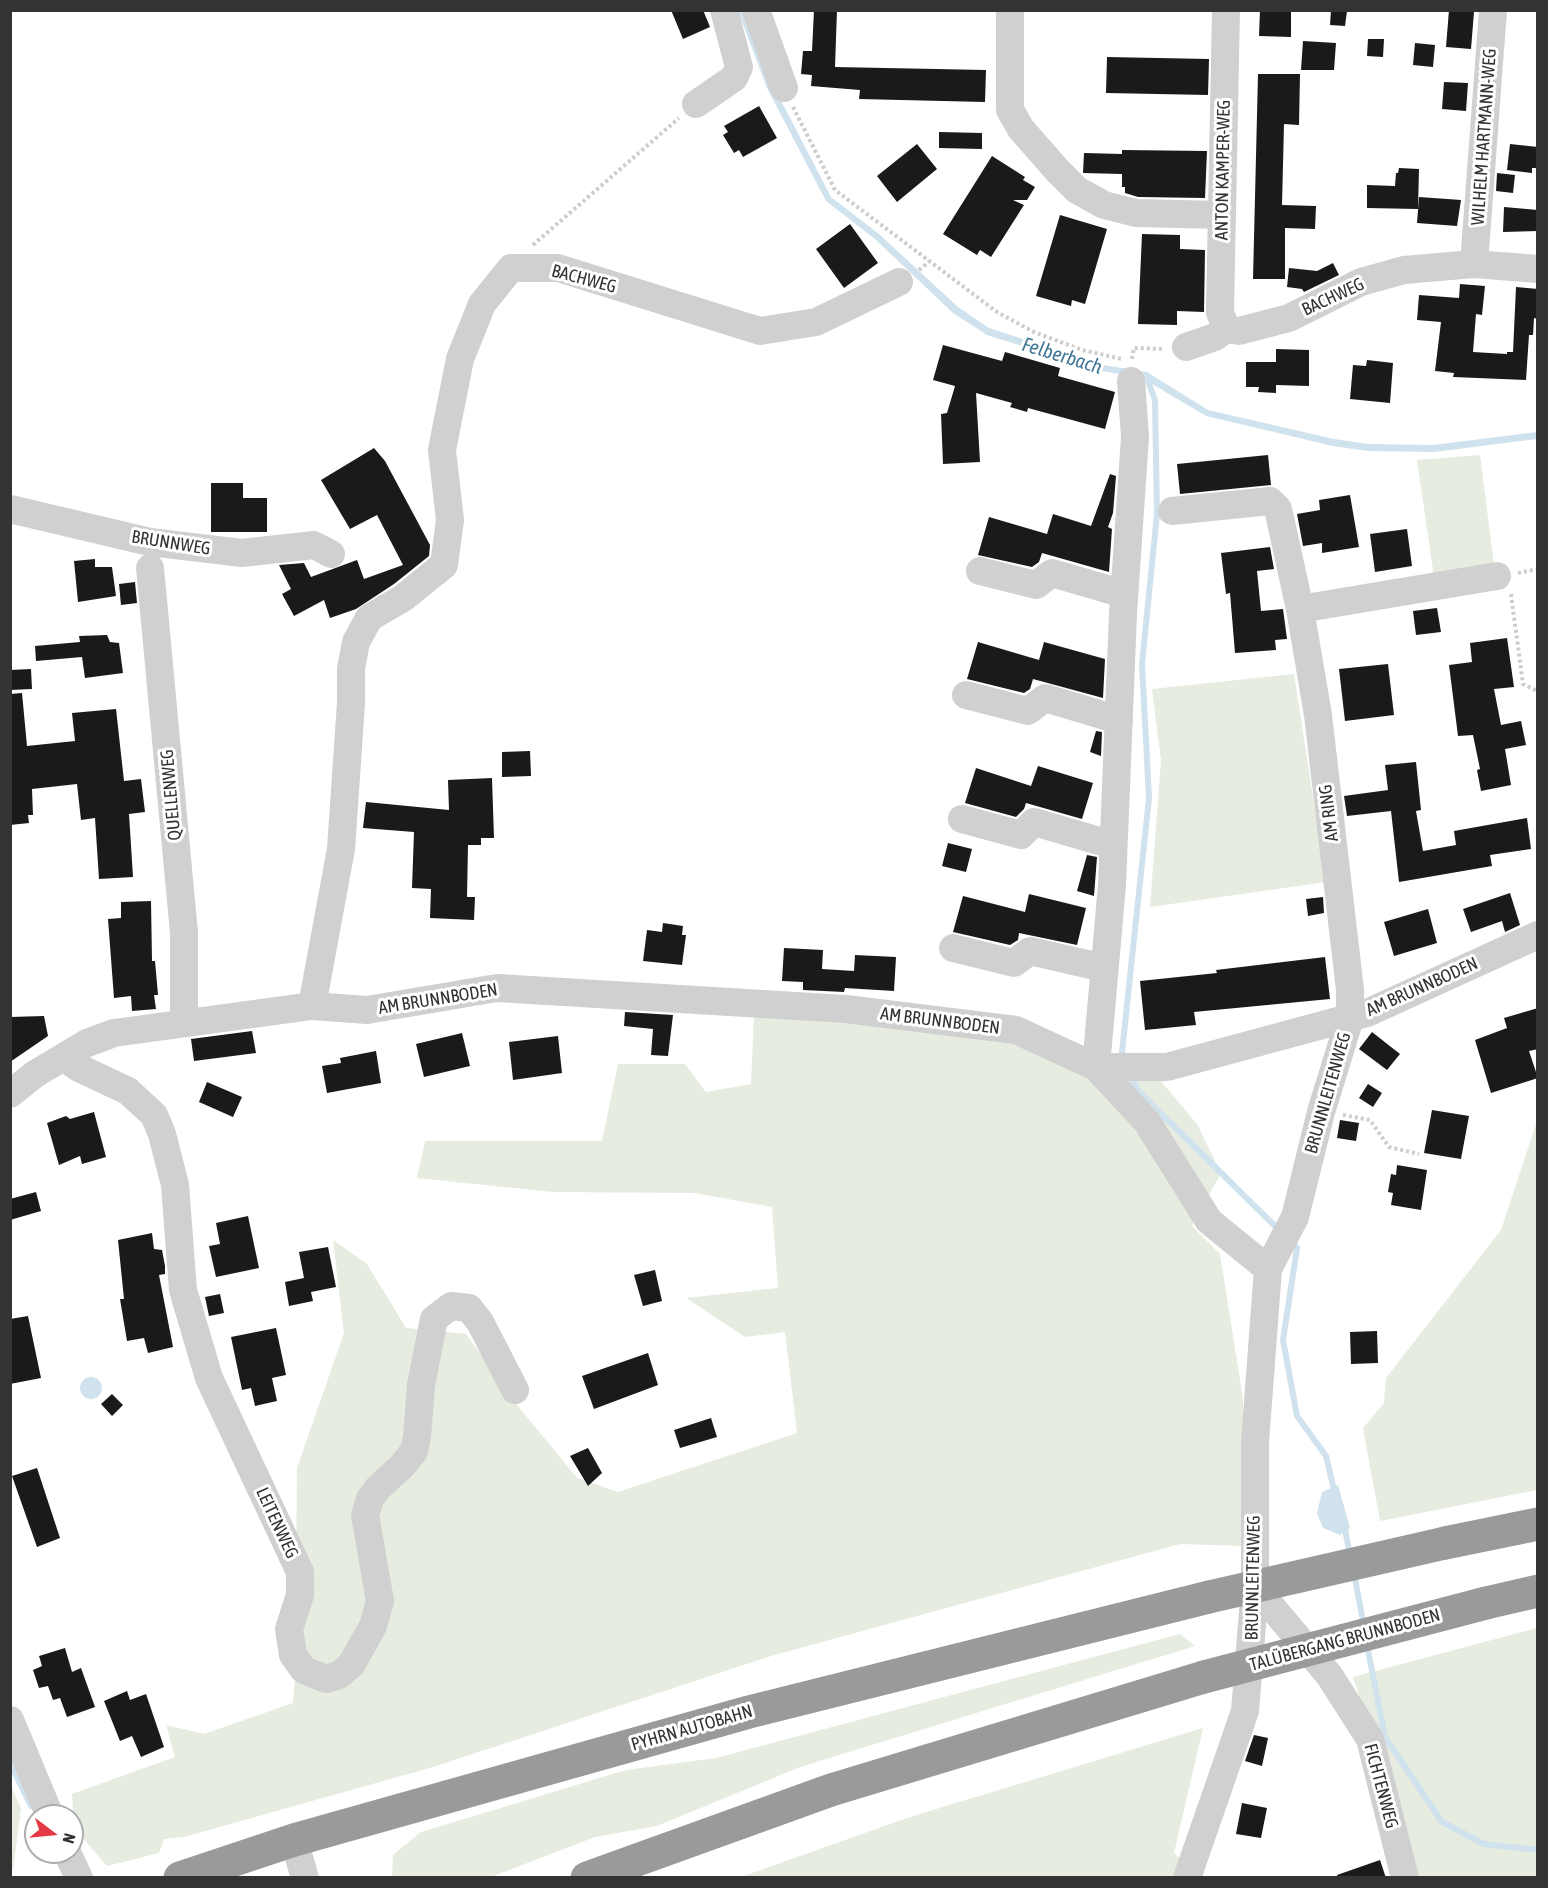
<!DOCTYPE html>
<html>
<head>
<meta charset="utf-8">
<style>
  body { margin:0 }
  #map { position:relative; width:1548px; height:1888px; overflow:hidden; background:#fff; font-family:"Asap Condensed",sans-serif }
  canvas { display:block }
  .frame { position:absolute; inset:0; border:12px solid #333; pointer-events:none }
  .north { position:absolute; left:24px; top:1804px; width:60px; height:60px; box-sizing:border-box; background:#fff; border:2px solid #adadad; border-radius:50%; rotate:106deg; font-size:16px; font-weight:700; line-height:24px; text-align:center; color:#333 }
  .north::after { content:''; display:block; margin:auto; width:21px; height:27px; background:#e63946; clip-path:polygon(50% 0,100% 100%,50% 72%,0 100%) }
</style>
</head>
<body>
<div id="map">
<canvas width="1548" height="1888"></canvas>
<div class="frame"></div>
<div class="north">N</div>
</div>
<script>
const ctx = document.querySelector('canvas').getContext('2d');
ctx.lineJoin = 'round';
function fill(path, color) {
  ctx.fillStyle = color;
  ctx.fill(path, 'evenodd');
}
function poly(rows) {
  const path = new Path2D();
  for (const r of rows) {
    if (r.length === 3) {
      path.moveTo(r[0] + r[2], r[1]);
      path.arc(r[0], r[1], r[2], 0, 2 * Math.PI);
      continue;
    }
    path.moveTo(r[0], r[1]);
    for (let i = 2; i < r.length; i += 2) path.lineTo(r[i], r[i + 1]);
  }
  return path;
}
function strokePath(path, color, width, dash) {
  ctx.strokeStyle = color;
  ctx.lineWidth = width;
  ctx.lineCap = dash ? 'butt' : 'round';
  ctx.setLineDash(dash || []);
  ctx.stroke(path);
}
function drawText(font, color, halo, rows, align = 'center') {
  ctx.font = font + ' "Asap Condensed",sans-serif';
  ctx.lineWidth = 6;
  ctx.setLineDash([]);
  ctx.textBaseline = 'middle';
  ctx.strokeStyle = halo;
  ctx.fillStyle = color;
  for (const [text, x, y, turn = 0] of rows) {
    ctx.save();
    ctx.translate(x, y);
    ctx.rotate((+turn || 0) * Math.PI / 180);
    ctx.textAlign = isNaN(turn) ? turn : align;
    if (halo) ctx.strokeText(text, 0, 0);
    ctx.fillText(text, 0, 0);
    ctx.restore();
  }
}
fill(poly([
  [1480,455,1494,565,1434,577,1417,460],
  [1294,674,1326,882,1150,907,1161,760,1152,689],
  [922,1006,1159,1079,1197,1124,1221,1173,1192,1226,1220,1254,1243,1399,1243,1546,1180,1544,771,1656,433,1767,184,1837,164,1839,159,1853,107,1866,74,1828,72,1794,175,1757,166,1725,204,1734,293,1703,295,1677,297,1468,344,1333,333,1240,367,1264,406,1328,466,1334,518,1406,577,1478,618,1492,797,1433,785,1332,745,1337,686,1298,778,1288,772,1207,694,1193,553,1192,417,1178,425,1141,602,1141,618,1064,685,1064,706,1092,751,1084,754,1014],
  [1537,1121,1537,1490,1380,1521,1363,1428,1384,1403,1386,1378,1501,1230],
  [1537,1628,1537,1877,1417,1877,1353,1677],
  [1180,1634,1195,1646,800,1767,657,1826,595,1837,491,1877,392,1877,393,1855,421,1832,626,1770,716,1758],
  [1203,1728,1174,1853,1200,1877,738,1878,910,1817],
  [11,1786,21,1808,13,1870,11,1871]
]), '#e6ecdf');
fill(poly([
  [738,11,744,11,774,87,831,197,879,234,958,307,989,328,1103,365,1147,372,1208,410,1334,439,1368,444,1433,445,1537,432,1537,439,1434,452,1368,451,1333,446,1206,416,1142,378,1102,371,987,335,953,313,875,239,826,201,767,88],
  [91,1388,11],
  [1338,1485,1350,1528,1340,1535,1323,1528,1317,1513,1322,1492]
]), '#cfe2ee');
strokePath(poly([
  [1124,1058,1122,1052,1149,798,1142,664,1157,514,1155,400,1146,376],
  [1131,1076,1138,1091,1279,1230],
  [1291,1241,1297,1248,1283,1340,1297,1416,1326,1456,1335,1494],
  [1344,1524,1350,1555],
  [1354,1574,1364,1626],
  [1367,1645,1385,1737,1442,1822,1484,1844,1538,1850],
  [10,1763,31,1806]
]), '#cfe2ee', 6);
fill(poly([
  [671,10,703,10,710,27,683,39],
  [814,10,837,10,835,67,986,70,985,102,859,99,860,90,811,86,812,75,801,74,803,51,812,51],
  [1260,10,1291,10,1291,37,1259,36],
  [1331,10,1347,11,1345,26,1330,25],
  [1449,10,1474,12,1471,49,1446,47],
  [1368,39,1384,39,1383,57,1367,56],
  [1303,41,1336,43,1334,70,1301,70],
  [1415,43,1435,45,1433,67,1413,65],
  [1107,57,1209,59,1208,95,1106,93],
  [1258,74,1300,74,1299,125,1284,124,1282,205,1316,206,1315,229,1285,228,1285,279,1253,279],
  [1444,82,1468,83,1466,111,1442,109],
  [759,106,777,138,743,157,739,150,734,153,723,135,728,132,724,126],
  [939,132,982,133,982,149,939,148],
  [917,144,937,169,897,202,877,176],
  [1510,144,1538,147,1538,168,1532,168,1532,173,1507,170],
  [1122,150,1207,151,1205,198,1138,197,1125,193,1125,187,1122,187,1122,174,1083,173,1084,153,1122,154],
  [992,156,1025,177,1023,180,1035,187,1027,200,1013,200,1024,205,991,257,980,250,977,255,943,234],
  [1399,168,1419,169,1418,209,1367,208,1367,185,1395,186,1396,173,1398,173],
  [1497,173,1515,175,1513,193,1496,191],
  [1419,197,1461,200,1457,226,1417,223],
  [1504,207,1538,210,1538,231,1503,232],
  [1060,215,1107,229,1085,304,1072,300,1071,306,1036,296],
  [850,224,878,263,844,288,816,249],
  [1142,234,1180,235,1180,249,1205,250,1204,312,1177,311,1177,325,1138,324],
  [1333,263,1339,275,1304,292,1302,289,1287,287,1289,268,1317,271],
  [1460,284,1485,286,1482,315,1476,314,1473,352,1507,354,1507,352,1513,352,1516,287,1538,289,1538,319,1534,318,1533,335,1529,335,1526,380,1453,377,1454,373,1435,371,1441,322,1417,320,1419,295,1459,298],
  [943,345,1002,361,1005,352,1060,368,1058,376,1115,392,1105,429,1028,408,1027,412,1010,407,1012,403,976,393,980,462,943,464,941,414,947,413,955,386,933,380],
  [1276,349,1309,350,1309,386,1276,385,1276,393,1258,392,1259,387,1246,387,1246,362,1276,362],
  [1367,360,1393,363,1390,403,1350,399,1353,365,1366,366],
  [374,448,385,461,430,545,429,556,394,584,356,609,330,618,324,600,294,616,282,594,291,589,279,565,304,563,311,577,357,560,364,579,403,565,377,515,350,529,321,480],
  [1268,455,1271,485,1180,494,1177,464],
  [1110,474,1116,476,1113,513,1108,527,1112,529,1109,572,1042,553,1039,562,1032,567,978,555,989,517,1047,534,1053,514,1091,526],
  [211,483,243,483,243,498,267,498,267,532,211,532],
  [1350,495,1359,547,1322,553,1322,543,1303,546,1297,514,1320,510,1319,500],
  [1407,529,1412,566,1375,572,1370,534],
  [1270,547,1274,569,1257,571,1261,611,1283,609,1287,639,1275,640,1276,650,1235,653,1230,593,1226,594,1221,553],
  [95,559,95,567,112,567,116,596,78,602,74,561],
  [135,582,137,603,121,605,119,584],
  [1437,608,1441,632,1416,635,1413,611],
  [107,635,110,642,119,643,123,673,85,678,82,657,36,661,35,646,80,642,79,636],
  [1507,638,1514,687,1494,689,1501,725,1521,721,1526,745,1505,749,1511,785,1481,791,1477,770,1480,769,1473,735,1458,736,1449,665,1472,662,1470,643],
  [978,642,1039,660,1044,642,1105,659,1103,698,1033,679,1030,689,1024,693,967,679],
  [1388,664,1394,715,1345,721,1339,669],
  [31,669,32,689,10,690,10,670],
  [22,693,27,746,75,741,72,713,116,709,124,781,141,779,145,812,129,814,133,877,99,879,95,818,81,820,77,784,32,789,33,815,28,815,29,823,10,825,10,694],
  [1096,731,1102,732,1101,756,1090,752],
  [530,751,531,776,502,777,502,752],
  [1416,762,1421,810,1416,811,1423,851,1456,845,1454,831,1527,818,1531,849,1490,855,1492,866,1399,882,1391,811,1347,816,1344,796,1388,790,1385,765],
  [1038,766,1093,783,1082,819,1026,803,1024,809,1016,817,965,803,976,768,1031,786],
  [492,778,494,838,481,838,481,845,468,845,467,897,475,897,474,920,430,918,431,889,412,888,414,832,363,828,366,802,449,810,448,780],
  [948,843,972,849,966,872,942,866],
  [1087,855,1097,857,1094,896,1077,891],
  [1510,893,1520,925,1505,932,1502,921,1471,932,1463,909],
  [1029,894,1086,908,1077,945,1019,933,1018,940,1010,945,953,932,963,896,1025,912],
  [1323,897,1324,913,1308,916,1306,899],
  [151,901,152,961,155,961,158,995,154,995,156,1009,132,1011,131,996,114,998,108,919,121,918,121,902],
  [1428,909,1437,943,1394,956,1384,922],
  [663,923,683,926,682,935,686,935,682,965,643,961,647,930,662,932],
  [784,948,823,950,822,969,854,971,855,955,896,957,894,991,845,988,844,992,803,990,803,982,782,981],
  [1325,957,1330,999,1194,1012,1196,1025,1145,1030,1140,981,1217,973,1216,970],
  [1538,1008,1538,1049,1529,1051,1538,1078,1491,1093,1475,1040,1507,1028,1504,1018],
  [625,1012,673,1015,668,1056,651,1055,653,1029,624,1026],
  [44,1016,48,1036,10,1062,10,1017],
  [252,1031,256,1053,194,1061,191,1039],
  [1372,1032,1400,1054,1387,1070,1359,1049],
  [462,1033,470,1066,424,1077,416,1044],
  [558,1036,562,1073,513,1080,509,1042],
  [376,1051,381,1083,327,1093,322,1066,341,1063,340,1058],
  [207,1082,242,1097,233,1117,199,1102],
  [1368,1084,1382,1093,1373,1107,1359,1098],
  [1432,1110,1469,1116,1461,1159,1424,1153],
  [94,1112,106,1157,82,1164,80,1156,59,1165,47,1123,66,1116,70,1119],
  [1340,1120,1359,1123,1356,1141,1337,1138],
  [1397,1165,1427,1170,1421,1210,1391,1205,1393,1193,1388,1192,1391,1174,1396,1175],
  [36,1192,41,1211,10,1220,10,1199],
  [248,1216,259,1268,216,1277,209,1246,220,1244,216,1223],
  [152,1233,154,1249,162,1250,165,1266,165,1274,159,1275,173,1347,148,1353,144,1338,127,1341,120,1299,124,1299,118,1240],
  [328,1247,336,1287,311,1292,313,1301,289,1306,285,1282,304,1278,299,1252],
  [655,1270,662,1301,643,1306,634,1275],
  [220,1294,224,1313,209,1316,205,1297],
  [28,1316,41,1378,10,1384,10,1319],
  [276,1328,286,1375,272,1378,277,1401,255,1406,251,1388,242,1390,231,1337],
  [1377,1331,1378,1363,1351,1364,1350,1332],
  [648,1353,658,1385,594,1409,582,1376],
  [112,1394,123,1405,112,1416,101,1404],
  [711,1418,717,1437,680,1448,674,1430],
  [588,1448,602,1473,588,1486,570,1456],
  [37,1468,60,1538,37,1547,12,1476],
  [65,1648,72,1672,81,1668,95,1707,67,1717,60,1698,53,1700,48,1686,39,1688,33,1670,42,1666,39,1656],
  [127,1691,130,1700,146,1694,164,1747,141,1757,132,1736,120,1741,104,1701],
  [1254,1735,1268,1738,1262,1766,1245,1761],
  [1242,1803,1267,1808,1261,1838,1236,1834],
  [1380,1860,1386,1878,1338,1878,1337,1875]
]), '#1a1a1a');
strokePath(poly([
  [793,107,835,190,997,312,1034,332,1082,350,1122,359],
  [533,245,679,118],
  [919,270,930,261],
  [1132,359,1134,348,1163,349],
  [1518,573,1538,569],
  [1511,594,1523,684,1537,691],
  [1343,1115,1370,1120,1389,1147,1419,1154]
]), '#cdcdcd', 4, [3, 3]);
strokePath(poly([
  [756,10,784,88],
  [1010,10,1010,110,1021,129,1057,170,1077,190,1104,205,1136,213,1222,215],
  [1226,10,1220,312,1226,329],
  [696,104,734,78,739,67,724,10],
  [1474,264,1493,10],
  [1186,347,1215,337,1226,329,1239,331,1289,318,1361,282,1404,270,1474,264,1538,269],
  [1131,381,1135,437,1123,614,1112,885,1096,1067,1147,1122,1209,1221,1268,1269,1295,1217,1321,1112,1350,1018,1350,990,1318,715,1300,609,1278,509,1270,501,1172,511],
  [10,509,150,542,242,553,314,545,331,554],
  [150,568,184,933,184,1023],
  [980,571,1036,585,1052,573,1124,594],
  [1300,609,1497,576],
  [966,695,1028,711,1045,698,1119,720],
  [962,819,1021,835,1034,822,1113,845],
  [953,948,1014,963,1030,951,1104,968],
  [312,1006,341,849,351,703,351,669,356,642,369,618,403,598,444,565,450,520,442,450,460,359,482,304,511,268,558,268,760,331,816,322,899,282],
  [64,1057,77,1067,128,1091,154,1115,162,1134,175,1185,183,1290,209,1378,300,1572,300,1595,289,1629,293,1655,304,1670,326,1679,339,1675,351,1665,373,1626,380,1601,365,1515,370,1499,378,1488,402,1466,414,1451,417,1437,421,1385,434,1319,451,1306,469,1308,480,1322,515,1390],
  [10,1094,35,1074,87,1043,114,1033,312,1006,367,1010,497,988,846,1009,1016,1030,1096,1067,1167,1067,1367,1013,1538,935],
  [1255,1587,1329,1675,1370,1739,1405,1878],
  [10,1720,50,1816],
  [294,1840,305,1878],
  [67,1852,79,1878],
  [1187,1878,1245,1711,1255,1587,1255,1442,1268,1269]
]), '#d0d0d0', 28);
strokePath(poly([
  [1445,1543,1538,1524],
  [1486,1603,1538,1591],
  [180,1878,294,1840,749,1712,1209,1597],
  [587,1878,831,1790,1204,1677]
]), '#9a9a9a', 33);
strokePath(poly([
  [1209,1597,1445,1543],
  [1204,1677,1486,1603]
]), '#9a9a9a', 33);
drawText('18px', '#333', '#fff', [
  ["WILHELM HARTMANN-WEG",1484,137,-86],
  ["ANTON KAMPER-WEG",1223,170,-89],
  ["BACHWEG",584,279,15],
  ["BACHWEG",1333,297,-25],
  ["BRUNNWEG",171,543,9],
  ["QUELLENWEG",171,795,-95],
  ["AM RING",1329,813,-97],
  ["AM BRUNNBODEN",1422,987,-24],
  ["AM BRUNNBODEN",438,999,-9],
  ["AM BRUNNBODEN",940,1021,7],
  ["BRUNNLEITENWEG",1328,1093,-74],
  ["LEITENWEG",277,1523,65],
  ["BRUNNLEITENWEG",1253,1578,-89],
  ["TALÜBERGANG BRUNNBODEN",1345,1640,-15],
  ["PYHRN AUTOBAHN",692,1728,-16],
  ["FICHTENWEG",1381,1786,75]
]);
drawText('italic 20px', '#3f7597', '#fff', [
  ["Felberbach",1062,356,17]
]);
</script>
</body>
</html>
